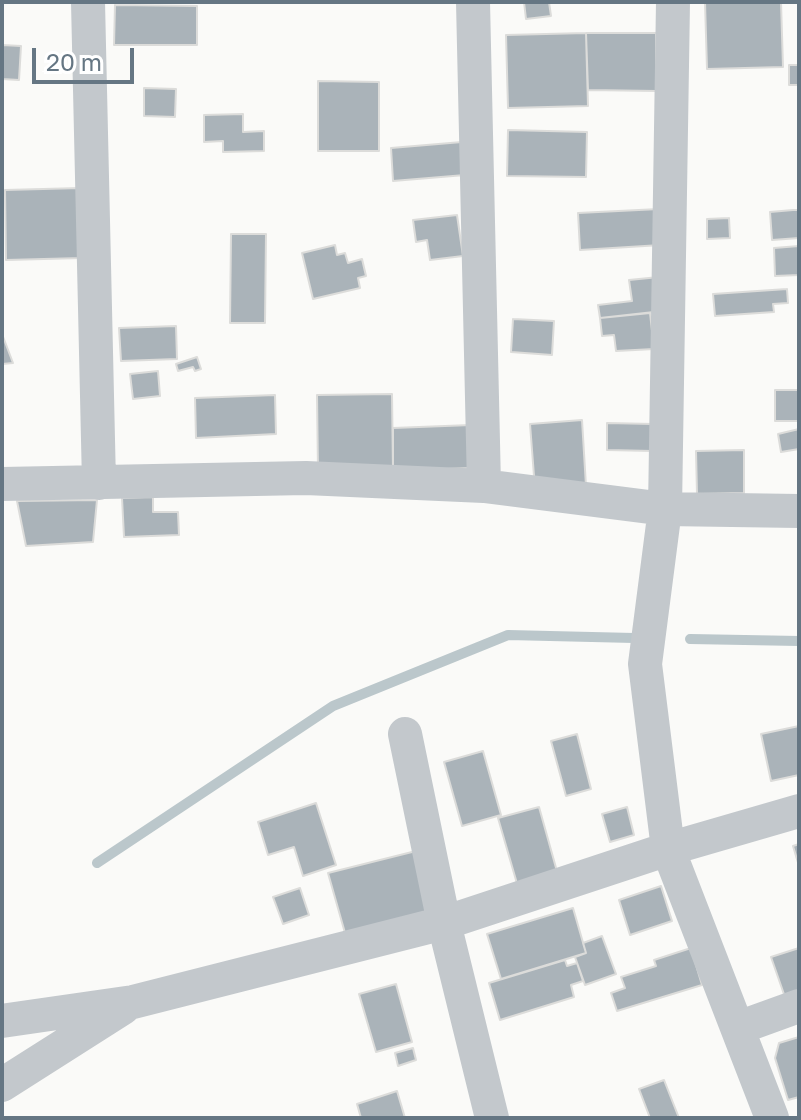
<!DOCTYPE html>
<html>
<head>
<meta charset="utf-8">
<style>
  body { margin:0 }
  #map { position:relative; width:801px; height:1120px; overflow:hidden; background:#fafaf8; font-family:"Golos Text",sans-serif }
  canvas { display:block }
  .frame { position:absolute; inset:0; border:4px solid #657683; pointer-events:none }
  .scale { position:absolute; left:32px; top:48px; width:102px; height:36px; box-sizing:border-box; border:4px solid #657683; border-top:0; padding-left:10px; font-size:24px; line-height:28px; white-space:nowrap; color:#657683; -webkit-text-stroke:6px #fff; paint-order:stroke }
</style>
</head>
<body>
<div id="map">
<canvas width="801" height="1120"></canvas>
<div class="frame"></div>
<div class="scale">20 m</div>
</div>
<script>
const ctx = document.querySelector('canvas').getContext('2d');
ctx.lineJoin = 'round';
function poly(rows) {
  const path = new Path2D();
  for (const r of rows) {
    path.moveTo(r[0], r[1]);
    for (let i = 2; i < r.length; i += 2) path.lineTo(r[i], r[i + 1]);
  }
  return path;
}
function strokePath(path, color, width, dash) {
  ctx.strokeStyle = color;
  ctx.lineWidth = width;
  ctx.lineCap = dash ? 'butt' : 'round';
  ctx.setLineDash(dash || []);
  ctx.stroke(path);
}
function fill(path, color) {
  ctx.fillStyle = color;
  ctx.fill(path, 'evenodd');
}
strokePath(poly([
  [690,639,799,641],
  [97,863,333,706,508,635,634,638]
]), '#bbc7cb', 10);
const building = poly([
  [524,2,549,2,551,16,526,19,524,2],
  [705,2,781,2,783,67,707,69,705,2],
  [115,5,197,6,197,45,114,45,115,5],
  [586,33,656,33,656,91,588,90,586,33],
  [586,33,588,106,508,108,506,35,586,33],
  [2,45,21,46,19,80,2,79,2,45],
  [789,65,799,65,799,85,789,85,789,65],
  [318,81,379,82,379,151,318,151,318,81],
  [144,88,176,89,175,117,144,116,144,88],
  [243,114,243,132,264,131,264,151,223,152,223,141,204,142,204,115,243,114],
  [508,130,587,132,586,177,507,176,508,130],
  [462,142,465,175,393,181,391,148,462,142],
  [81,188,82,258,6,260,5,190,81,188],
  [659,209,661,245,580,250,578,213,659,209],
  [793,210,799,210,799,238,772,240,770,212,793,210],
  [457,215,463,256,430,260,427,240,416,242,413,220,457,215],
  [729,218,730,238,707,239,707,219,729,218],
  [231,234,266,234,265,323,230,323,231,234],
  [335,245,337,255,345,253,348,263,362,259,366,276,358,278,360,288,313,299,302,253,335,245],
  [799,246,799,275,775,276,774,248,799,246],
  [659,277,663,311,600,318,598,305,632,301,629,280,659,277],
  [787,289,788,303,773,304,774,312,715,316,713,294,787,289],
  [650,313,654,349,616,351,614,335,602,336,600,318,650,313],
  [513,319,554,321,552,355,511,352,513,319],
  [176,326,177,359,121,361,119,328,176,326],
  [2,334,13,363,2,364,2,334],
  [197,357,201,369,195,371,193,367,178,371,176,364,197,357],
  [158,371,160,396,133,399,130,374,158,371],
  [799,375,799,421,775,421,775,390,799,390,799,375],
  [392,394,393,471,318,472,317,395,392,394],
  [275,395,276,434,196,438,195,398,275,395],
  [582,420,586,486,535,489,530,424,582,420],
  [607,423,653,424,652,451,607,450,607,423],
  [471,425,472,468,393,471,393,428,471,425],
  [799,429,799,449,781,452,778,434,799,429],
  [744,450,744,493,697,494,696,451,744,450],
  [153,497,153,512,178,512,179,535,124,537,122,498,153,497],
  [97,500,93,542,26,546,17,501,97,500],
  [799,726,799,775,771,781,761,734,799,726],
  [577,734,591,789,566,796,551,741,577,734],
  [483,751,501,815,462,826,444,762,483,751],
  [316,803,336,865,303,876,294,847,268,855,258,822,316,803],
  [539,807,558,875,518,887,498,818,539,807],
  [627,807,634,835,610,842,602,814,627,807],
  [799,844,799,866,793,846,799,844],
  [416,851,436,917,347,940,328,873,416,851],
  [661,886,672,921,630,935,619,900,661,886],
  [300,888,309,915,283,924,273,897,300,888],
  [573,908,586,953,501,979,487,934,573,908],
  [602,936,616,974,585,985,575,957,586,953,583,943,602,936],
  [691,948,702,985,617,1011,611,993,625,988,621,977,656,966,654,960,691,948],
  [799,948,799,995,786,1000,771,957,799,948],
  [565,960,567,966,577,963,583,981,571,985,574,997,500,1020,489,983,565,960],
  [396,984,412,1042,376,1052,359,994,396,984],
  [799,1037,799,1097,788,1100,775,1058,779,1043,799,1037],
  [413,1048,416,1060,398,1066,395,1053,413,1048],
  [664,1080,679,1118,650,1118,639,1089,664,1080],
  [397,1091,405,1118,361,1118,357,1104,397,1091]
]);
fill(building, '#aab3b9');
strokePath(building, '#dcdcda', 2);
strokePath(poly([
  [88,2,99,483],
  [473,2,484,486],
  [673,2,665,509,645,664,668,849,772,1118],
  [2,484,306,478,484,486,665,509,799,511],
  [405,734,444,923,492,1118],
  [2,1021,133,1002,444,923,668,849,799,811],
  [738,1028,799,1006],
  [2,1085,123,1008]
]), '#c3c8cc', 34);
</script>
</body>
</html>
